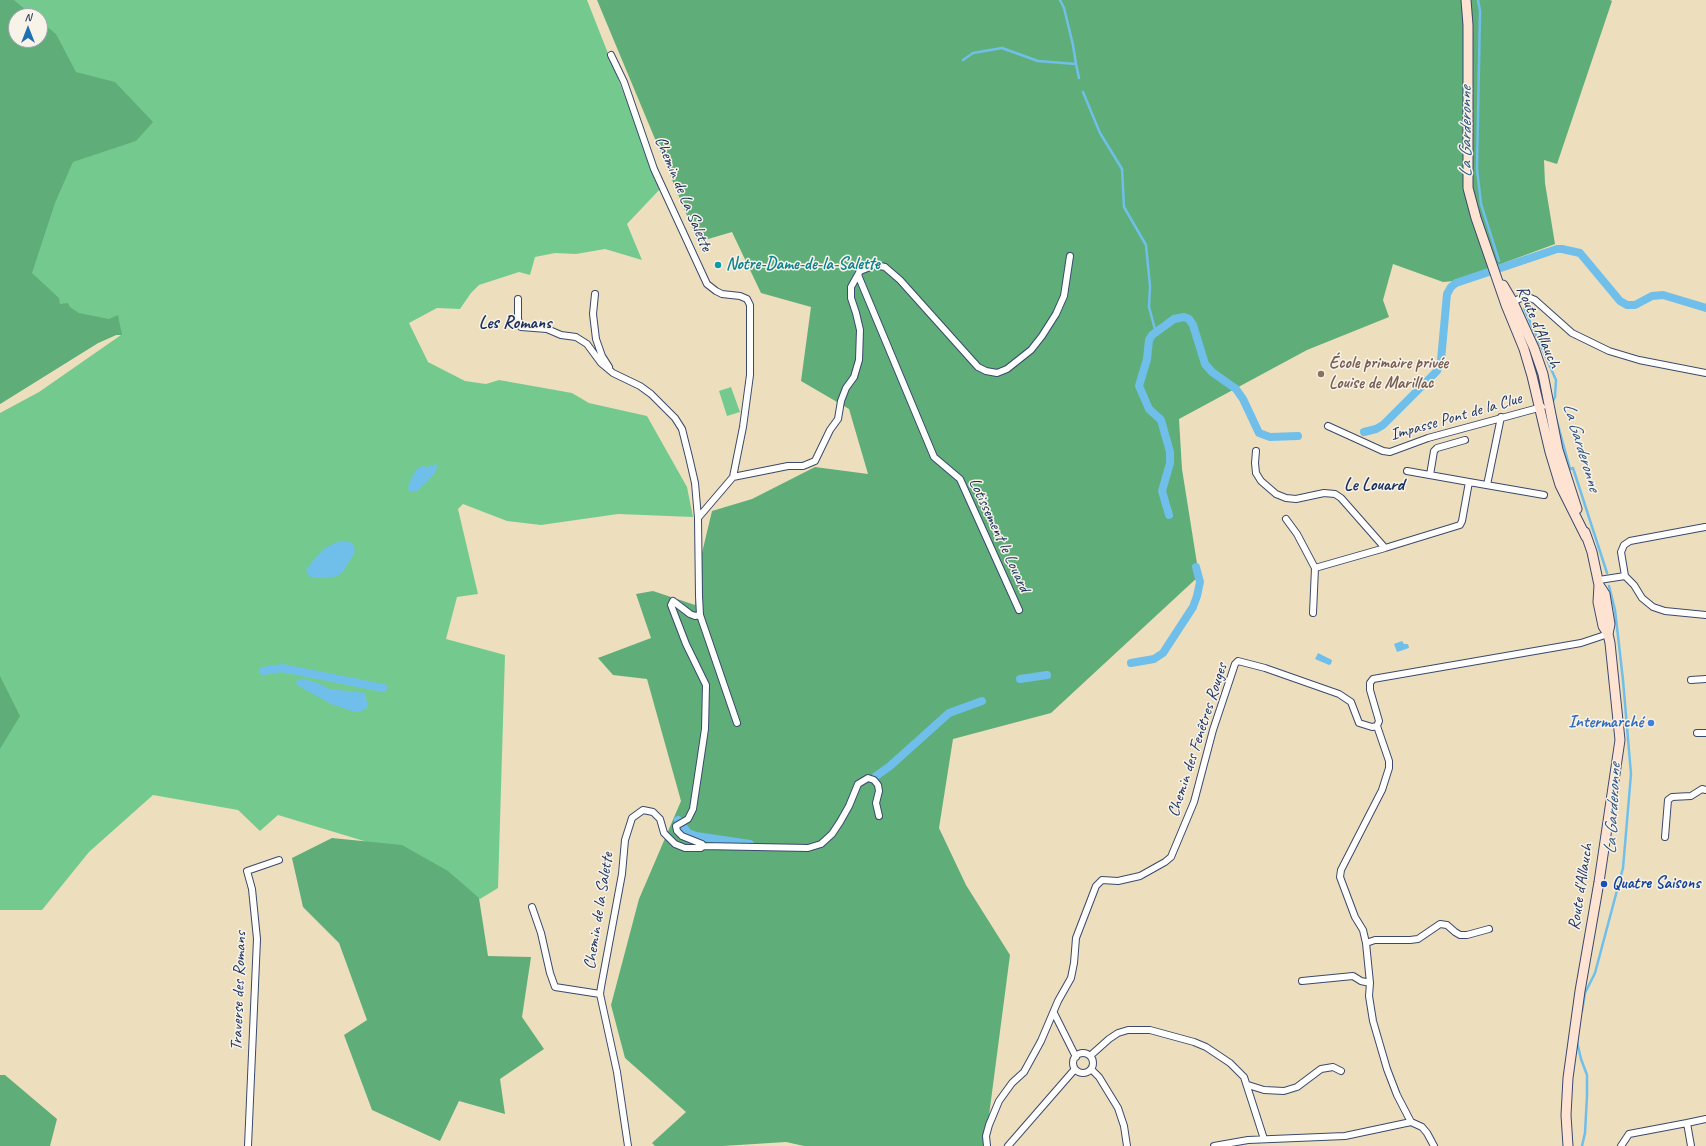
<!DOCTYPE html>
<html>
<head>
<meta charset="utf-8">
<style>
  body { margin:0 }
  #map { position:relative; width:1706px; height:1146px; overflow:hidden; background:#eddfbe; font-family:Caveat,sans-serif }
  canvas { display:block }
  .north { position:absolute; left:8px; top:8px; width:40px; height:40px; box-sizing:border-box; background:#f7f3e8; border:1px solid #9fa5b1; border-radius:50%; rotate:0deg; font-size:11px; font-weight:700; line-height:16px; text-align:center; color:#1b2f5e }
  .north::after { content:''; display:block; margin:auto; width:14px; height:18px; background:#1f6fb2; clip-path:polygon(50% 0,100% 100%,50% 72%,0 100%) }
</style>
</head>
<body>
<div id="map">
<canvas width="1706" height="1146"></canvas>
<div class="north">N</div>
</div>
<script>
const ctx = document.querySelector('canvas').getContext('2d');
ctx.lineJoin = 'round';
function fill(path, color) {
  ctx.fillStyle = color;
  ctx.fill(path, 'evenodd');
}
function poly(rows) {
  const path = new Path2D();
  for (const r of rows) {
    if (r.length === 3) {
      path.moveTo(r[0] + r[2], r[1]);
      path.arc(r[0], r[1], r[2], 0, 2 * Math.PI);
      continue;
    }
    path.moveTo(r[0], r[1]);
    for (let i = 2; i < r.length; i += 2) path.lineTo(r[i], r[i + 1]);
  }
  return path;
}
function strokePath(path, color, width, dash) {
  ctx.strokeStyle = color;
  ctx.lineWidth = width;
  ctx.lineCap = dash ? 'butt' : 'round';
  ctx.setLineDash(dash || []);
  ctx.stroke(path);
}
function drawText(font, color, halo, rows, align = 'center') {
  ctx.font = font + ' Caveat,sans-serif';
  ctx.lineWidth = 3;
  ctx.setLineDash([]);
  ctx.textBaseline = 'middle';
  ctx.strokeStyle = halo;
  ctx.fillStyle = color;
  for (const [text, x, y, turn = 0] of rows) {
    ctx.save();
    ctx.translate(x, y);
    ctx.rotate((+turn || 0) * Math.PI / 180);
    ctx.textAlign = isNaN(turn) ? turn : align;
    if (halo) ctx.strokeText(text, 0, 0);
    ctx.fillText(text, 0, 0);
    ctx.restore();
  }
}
fill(poly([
  [0,0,587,0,661,188,627,224,642,260,605,249,576,254,555,253,535,257,530,275,519,272,479,285,471,293,460,309,437,308,409,323,428,362,465,381,486,384,499,380,572,393,589,403,647,416,687,487,693,517,618,514,541,525,507,521,463,504,458,509,478,594,457,597,446,639,505,655,498,888,480,899,364,841,278,815,260,831,238,810,153,795,89,852,42,910,0,910,0,413,39,392,121,335,116,335,98,343,0,404],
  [16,16,40,16,40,40,16,40],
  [731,387,740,412,727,416,719,391]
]), '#74ca8e');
fill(poly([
  [0,0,14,0,33,16,16,16,16,40,40,40,40,21,56,34,76,72,115,82,153,122,136,141,73,162,55,203,32,273,59,298,60,304,68,303,70,307,79,313,109,319,118,315,122,335,116,335,98,343,0,404],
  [597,0,1610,0,1612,1,1557,164,1544,160,1545,183,1555,244,1455,281,1443,282,1393,264,1383,300,1389,317,1307,350,1179,419,1182,469,1199,576,1051,713,953,739,939,828,966,885,1010,955,985,1146,804,1146,786,1142,723,1146,655,1146,652,1143,686,1112,625,1058,611,1005,639,899,681,801,647,679,613,675,598,658,651,638,636,594,653,591,695,605,701,557,712,511,752,499,815,467,868,474,849,409,801,381,811,307,761,293,732,232,698,242],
  [0,676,20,716,0,749],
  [332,838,402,845,448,871,479,898,488,956,531,957,522,1017,544,1049,500,1079,505,1114,459,1101,440,1141,372,1110,344,1035,367,1020,339,943,303,907,292,858],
  [0,1075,5,1075,57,1119,50,1146,0,1146]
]), '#5fae79');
fill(poly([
  [437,464,436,471,427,482,417,491,410,491,408,488,409,483,416,470,422,466,427,467],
  [340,541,349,542,353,544,355,552,344,570,338,576,326,578,313,578,309,576,306,570,316,557,325,548],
  [1402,641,1404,644,1408,644,1409,648,1397,652,1394,644],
  [1318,653,1332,660,1331,664,1329,665,1315,659],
  [302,679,315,682,330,689,365,693,368,707,360,712,355,712,331,704,297,685,296,681]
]), '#6fbfea');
strokePath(poly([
  [1060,0,1064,8,1073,45,1076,64],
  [1478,0,1480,11,1477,169,1481,204,1499,261],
  [963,60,973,53,1002,48,1038,61,1076,64,1079,78],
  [1083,92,1100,133,1122,169,1124,207,1146,245,1150,286,1149,307,1156,333],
  [1524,308,1556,380,1555,397,1552,403],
  [1556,418,1570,469,1573,468,1607,573],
  [1582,1011,1585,993,1595,973,1623,868,1631,774,1623,680,1615,610,1609,586],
  [1577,1042,1581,1059,1587,1075,1587,1096,1585,1133,1582,1146]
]), '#6fbfea', 2.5);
strokePath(poly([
  [1364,432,1376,429,1383,425,1437,371,1441,360,1447,294,1451,287,1456,283,1557,249,1562,249,1580,253,1620,301,1627,305,1635,305,1652,296,1663,295,1706,308],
  [1169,515,1162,491,1170,463,1170,452,1161,420,1149,409,1139,386,1147,359,1149,340,1152,335,1174,319,1184,317,1189,319,1193,325,1205,364,1212,372,1236,389,1243,399,1259,433,1270,437,1298,436],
  [1131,663,1154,659,1163,653,1193,607,1197,596,1200,582,1196,567],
  [263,671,282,668,383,688],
  [1020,679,1047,675],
  [876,776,890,766,949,713,982,701],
  [678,820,688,833,696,836,750,844]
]), '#6fbfea', 8);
const minor = poly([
  [611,55,624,82,654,169,707,284,716,291,722,294,740,296,747,299,750,305,750,375,743,427,733,477,698,518,699,596,700,615,695,616,690,614,673,601,671,605,686,644,706,685,705,729,693,809,688,819,676,826,677,831,682,836,702,844,703,846,701,848,685,848,675,844,664,833,660,819,653,812,643,810,632,818,625,840,622,874,601,987,600,994,617,1072,628,1146],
  [858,275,934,457,960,479,1019,610],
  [595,294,593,314,596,339,602,356,609,367],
  [518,299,518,319,521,327,547,329,561,335,576,337,587,344,601,363,613,373,640,386,651,394,675,418,682,429,689,457,695,483,698,518],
  [1510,303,1521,298,1528,297,1535,300,1572,333,1609,351,1639,360,1706,373],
  [1328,426,1383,451,1390,452,1428,438,1542,407],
  [1256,451,1255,463,1256,473,1261,481,1276,494,1286,498,1296,499,1324,493,1335,494,1341,498,1385,548,1460,525,1462,521,1469,482,1544,495],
  [1407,471,1469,482],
  [1430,475,1434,451,1437,448,1465,440],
  [733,477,788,466,803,466,815,461,830,430,838,419,841,401,846,388,854,377,859,360,860,330,856,313,851,298,851,287,860,271,875,265,885,267,900,280,978,367,986,371,997,373,1007,369,1031,350,1042,336,1056,314,1064,296,1070,256],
  [1487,485,1501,417],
  [1286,519,1297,534,1315,568,1385,548],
  [1625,576,1621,552,1624,545,1630,541,1705,527],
  [1599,580,1625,576,1634,585,1642,598,1653,607,1665,611,1706,615],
  [1313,613,1315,568],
  [700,615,737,723],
  [1691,680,1706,679],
  [1377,726,1389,761,1389,768,1382,790,1341,870,1340,877,1355,917,1363,930,1366,943,1370,983,1369,996,1373,1021,1387,1069,1397,1095,1411,1122,1422,1127,1427,1133,1434,1146],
  [1697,733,1706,733],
  [1665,837,1668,800,1672,797,1691,796,1702,789,1706,790],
  [703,846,808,848,821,844,832,834,840,822,849,806,858,784,868,778,874,780,878,785,879,791,876,803,879,816],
  [532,907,541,933,550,973,555,987,600,994],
  [1366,943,1375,940,1410,940,1418,939,1440,924,1447,925,1455,932,1460,935,1467,935,1489,929],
  [1302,981,1353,976,1361,981,1370,983],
  [1054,1013,1076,1057],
  [1083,1063,10],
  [1090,1056,1109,1039,1118,1033,1128,1030,1150,1030,1194,1042,1206,1047,1230,1063,1244,1077,1264,1139],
  [1091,1069,1099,1077,1118,1108,1124,1126,1127,1146],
  [1248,1085,1264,1090,1284,1091,1297,1087,1321,1069,1333,1067,1341,1071],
  [1687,1123,1706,1119],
  [248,1146,257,939,252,889,247,871,279,860],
  [987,1146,986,1136,989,1125,999,1101,1012,1083,1024,1072,1041,1041,1058,1001,1071,978,1074,963,1076,938,1096,886,1102,880,1118,881,1140,876,1165,862,1171,857,1194,802,1213,730,1235,664,1238,661,1265,668,1339,694,1351,702,1359,723,1372,727,1377,726,1379,721,1370,690,1370,683,1373,679,1581,643,1608,634],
  [1008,1146,1075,1069],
  [1214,1146,1248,1140,1345,1136,1411,1122],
  [1621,1146,1629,1134,1687,1123,1691,1146]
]);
const secondary = poly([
  [1466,0,1468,25,1468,188,1476,218,1506,305,1524,349,1532,376,1550,452,1560,485,1586,537],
  [1503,285,1513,302,1534,348,1543,374,1558,450,1577,509],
  [1585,532,1592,552,1599,585,1605,594,1610,624,1608,634],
  [1568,1146,1566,1115,1568,1078,1580,991,1599,882,1620,740,1610,643,1608,634,1603,626,1598,602,1599,585]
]);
strokePath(minor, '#3a496c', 8);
strokePath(secondary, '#3a496c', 11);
strokePath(minor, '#fff', 6);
strokePath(secondary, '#fee3d2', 9);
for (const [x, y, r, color] of [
  [718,265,4,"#0f9aa8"],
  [1321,374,4,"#8d6e63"],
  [1651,723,4,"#3f7fe0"],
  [1604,884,4,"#1a4fb4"]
]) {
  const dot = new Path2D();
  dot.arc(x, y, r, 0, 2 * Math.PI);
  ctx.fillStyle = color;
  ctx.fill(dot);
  strokePath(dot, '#f7f3e8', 1.5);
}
drawText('17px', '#1b2f5e', '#f7f3e8', [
  ["Chemin de La Salette",683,194,67],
  ["Route d'Allauch",1538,327,67],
  ["Impasse Pont de la Clue",1456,417,-16],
  ["Lotissement le Louard",999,535,65],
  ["Chemin des Fenêtres Rouges",1198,740,-72],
  ["Route d'Allauch",1581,887,-81],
  ["Chemin de la Salette",599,911,-81],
  ["Traverse des Romans",239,991,-88]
]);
drawText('bold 17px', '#0d838f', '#f7f3e8', [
  ["Notre-Dame-de-la-Salette",726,265]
], 'left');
drawText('bold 17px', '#785e54', '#f7f3e8', [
  ["École primaire privée",1329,364],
  ["Louise de Marillac",1329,384]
], 'left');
drawText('bold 17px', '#366cbe', '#f7f3e8', [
  ["Intermarché",1643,723]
], 'right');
drawText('bold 17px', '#164399', '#f7f3e8', [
  ["Quatre Saisons",1612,884]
], 'left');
drawText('italic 18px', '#305381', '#f7f3e8', [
  ["La Garderonne",1466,132,-90],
  ["La Garderonne",1581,447,73],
  ["La Garderonne",1613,809,-87]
]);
drawText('bold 18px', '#1b2f5e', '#f7f3e8', [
  ["Les Romans",515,323],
  ["Le Louard",1374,485]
]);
</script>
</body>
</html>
